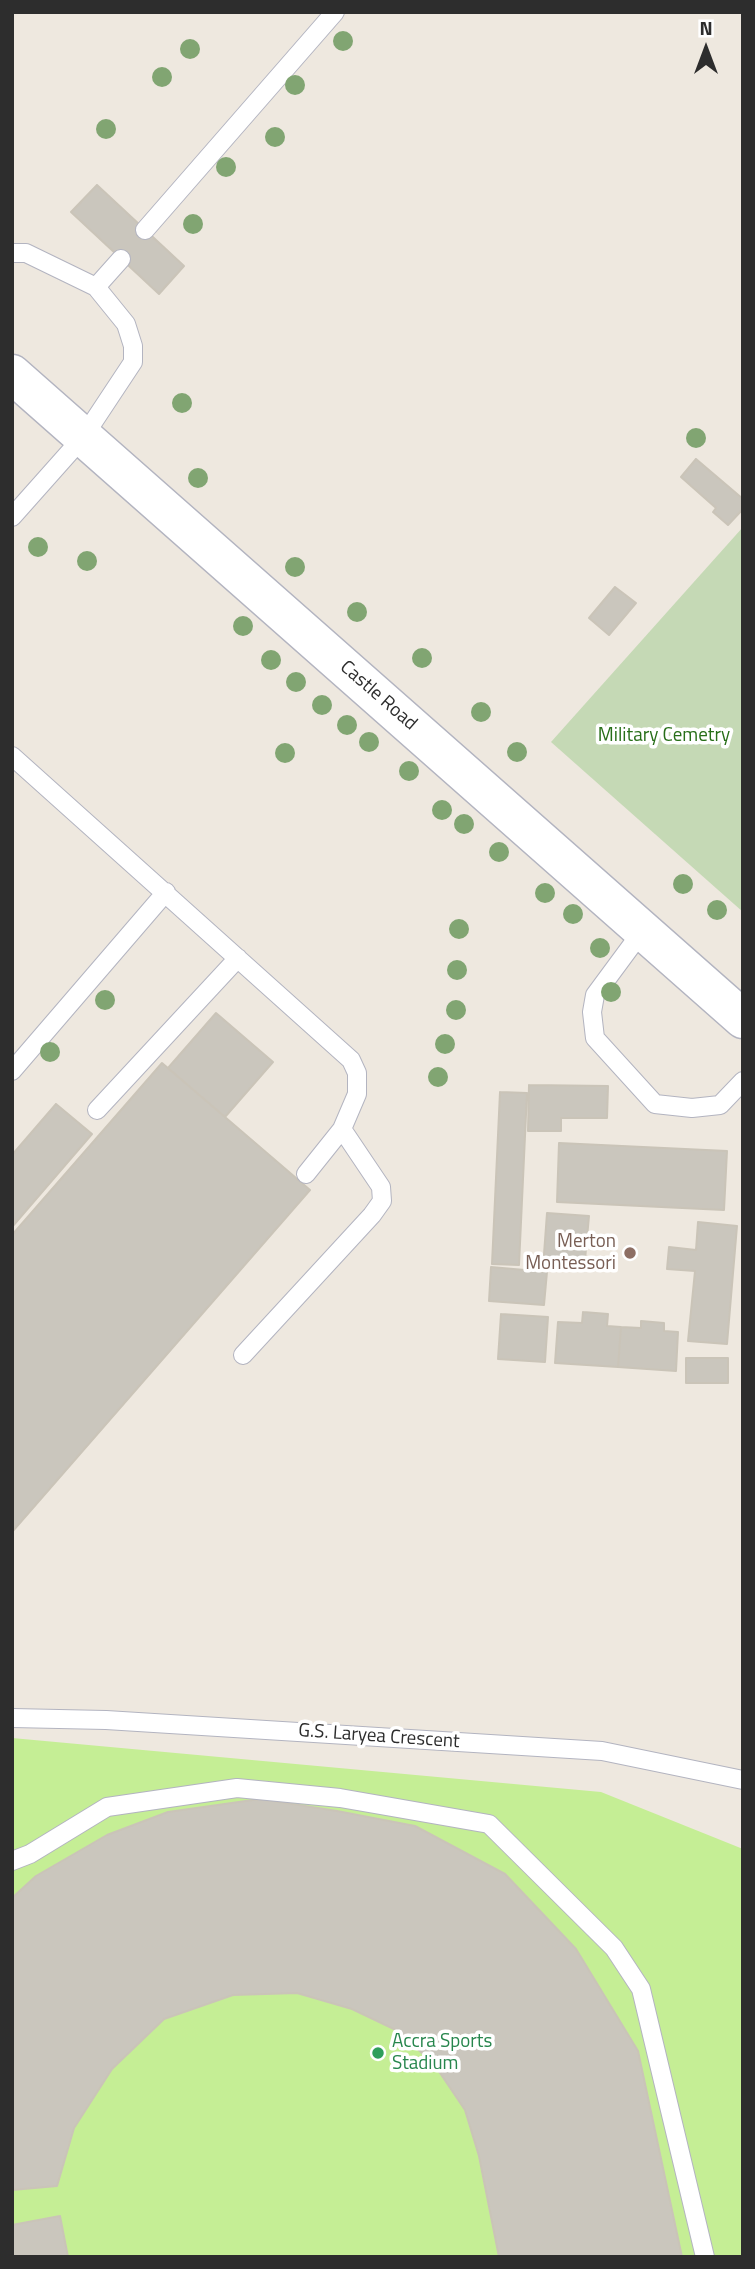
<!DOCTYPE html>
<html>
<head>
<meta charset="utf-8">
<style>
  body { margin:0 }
  #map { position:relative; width:755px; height:2269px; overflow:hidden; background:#eee8df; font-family:"Titillium Web",sans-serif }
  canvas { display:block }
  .frame { position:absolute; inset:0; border:14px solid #2d2d2d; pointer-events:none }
  .north { position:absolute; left:671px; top:14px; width:70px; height:70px; -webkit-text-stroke:5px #fff; paint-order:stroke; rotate:0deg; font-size:19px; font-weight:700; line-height:28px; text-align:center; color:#2d2d2d }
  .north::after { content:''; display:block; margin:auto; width:24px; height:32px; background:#2d2d2d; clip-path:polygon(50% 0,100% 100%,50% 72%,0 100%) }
</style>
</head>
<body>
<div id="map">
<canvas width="755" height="2269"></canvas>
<div class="frame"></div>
<div class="north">N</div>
</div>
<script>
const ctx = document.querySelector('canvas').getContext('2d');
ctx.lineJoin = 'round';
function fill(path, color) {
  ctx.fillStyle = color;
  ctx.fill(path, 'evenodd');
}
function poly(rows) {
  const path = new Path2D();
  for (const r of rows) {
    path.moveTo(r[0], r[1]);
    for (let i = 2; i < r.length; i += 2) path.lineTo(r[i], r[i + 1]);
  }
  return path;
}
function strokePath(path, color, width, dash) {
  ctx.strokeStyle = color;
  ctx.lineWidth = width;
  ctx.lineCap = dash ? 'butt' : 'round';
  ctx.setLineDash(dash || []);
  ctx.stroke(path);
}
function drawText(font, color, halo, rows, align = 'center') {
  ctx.font = font + ' "Titillium Web",sans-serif';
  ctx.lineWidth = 7;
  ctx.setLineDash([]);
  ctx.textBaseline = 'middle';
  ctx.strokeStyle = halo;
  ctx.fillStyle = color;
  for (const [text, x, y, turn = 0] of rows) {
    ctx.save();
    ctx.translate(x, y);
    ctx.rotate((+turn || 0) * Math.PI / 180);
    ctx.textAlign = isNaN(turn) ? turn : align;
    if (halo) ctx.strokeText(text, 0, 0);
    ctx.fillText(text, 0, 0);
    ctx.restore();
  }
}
fill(poly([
  [743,527,743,912,551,742]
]), '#c5d9b5');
fill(poly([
  [12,1738,601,1792,743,1849,743,2257,12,2257]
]), '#c5ee95');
const building = poly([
  [97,185,184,266,159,294,71,212,97,185],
  [696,459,743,499,743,509,728,525,713,512,716,508,681,477,696,459],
  [615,587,636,603,609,635,589,618,615,587],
  [216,1013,273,1062,225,1117,168,1068,216,1013],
  [162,1063,310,1190,12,1532,12,1235,162,1063],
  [529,1085,608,1086,607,1118,561,1118,561,1131,528,1131,529,1085],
  [500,1092,527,1093,519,1265,492,1264,500,1092],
  [56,1104,92,1134,12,1227,12,1155,56,1104],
  [559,1143,727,1151,724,1210,557,1202,559,1143],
  [547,1213,589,1216,584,1271,543,1268,547,1213],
  [698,1222,737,1226,727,1344,688,1341,695,1271,667,1269,669,1247,696,1250,698,1222],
  [491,1267,547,1272,544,1305,489,1301,491,1267],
  [583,1312,608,1314,607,1326,621,1327,618,1367,555,1363,558,1322,582,1323,583,1312],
  [501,1314,548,1317,545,1362,498,1359,501,1314],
  [641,1321,664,1323,664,1331,678,1332,676,1371,618,1367,621,1327,641,1328,641,1321],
  [686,1358,728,1358,728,1383,686,1383,686,1358],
  [260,1799,337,1811,415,1826,505,1874,576,1949,638,2051,682,2257,499,2257,479,2156,465,2110,434,2064,398,2031,352,2009,297,1993,233,1995,164,2019,112,2069,74,2128,57,2186,12,2190,12,1898,36,1876,107,1835,168,1812,260,1799],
  [60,2216,68,2257,12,2257,12,2225,60,2216]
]);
fill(building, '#cac6bd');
strokePath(building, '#cac4b8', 2);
const service = poly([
  [145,230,335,12],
  [12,253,26,253,96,287,126,324,133,346,133,362,84,436,12,517],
  [96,287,121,259],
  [12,756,351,1060,357,1073,357,1094,342,1129,306,1174],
  [643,930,595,995,592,1012,595,1038,655,1104,692,1108,720,1105,743,1081],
  [12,1071,166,892],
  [97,1110,238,958],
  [243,1355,372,1215,382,1201,381,1187,342,1129],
  [12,1718,106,1720,602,1751,743,1780],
  [12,1861,30,1854,107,1807,237,1788,340,1798,489,1824,614,1948,641,1989,705,2257]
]);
const secondary = poly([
  [12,374,743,1019]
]);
strokePath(service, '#b3b4c0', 20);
strokePath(secondary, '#b3b4c0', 41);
strokePath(service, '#fff', 18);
strokePath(secondary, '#fff', 38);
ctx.fillStyle = '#81a572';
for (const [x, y] of [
  [343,41],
  [190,49],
  [162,77],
  [295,85],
  [106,129],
  [275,137],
  [226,167],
  [193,224],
  [182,403],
  [696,438],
  [198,478],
  [38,547],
  [87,561],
  [295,567],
  [357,612],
  [243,626],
  [422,658],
  [271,660],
  [296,682],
  [322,705],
  [481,712],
  [347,725],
  [369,742],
  [517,752],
  [285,753],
  [409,771],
  [442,810],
  [464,824],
  [499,852],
  [683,884],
  [545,893],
  [717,910],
  [573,914],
  [459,929],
  [600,948],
  [457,970],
  [611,992],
  [105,1000],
  [456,1010],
  [445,1044],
  [50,1052],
  [438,1077]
]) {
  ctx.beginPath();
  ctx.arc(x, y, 10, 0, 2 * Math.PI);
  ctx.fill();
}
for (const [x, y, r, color] of [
  [630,1253,7,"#8d6e63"],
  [378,2053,7,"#2e9e5b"]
]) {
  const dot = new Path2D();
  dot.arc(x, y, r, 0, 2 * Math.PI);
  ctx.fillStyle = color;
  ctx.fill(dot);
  strokePath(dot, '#fff', 2.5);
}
drawText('19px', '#2d2d2d', '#fff', [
  ["Castle Road",378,696,41],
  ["G.S. Laryea Crescent",379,1737,4]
]);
drawText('19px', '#276e18', '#fff', [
  ["Military Cemetry",664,736]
]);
drawText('19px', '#785e54', '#fff', [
  ["Merton",616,1242],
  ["Montessori",616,1264]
], 'right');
drawText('19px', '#27864d', '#fff', [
  ["Accra Sports",392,2042],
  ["Stadium",392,2064]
], 'left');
</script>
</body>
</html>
